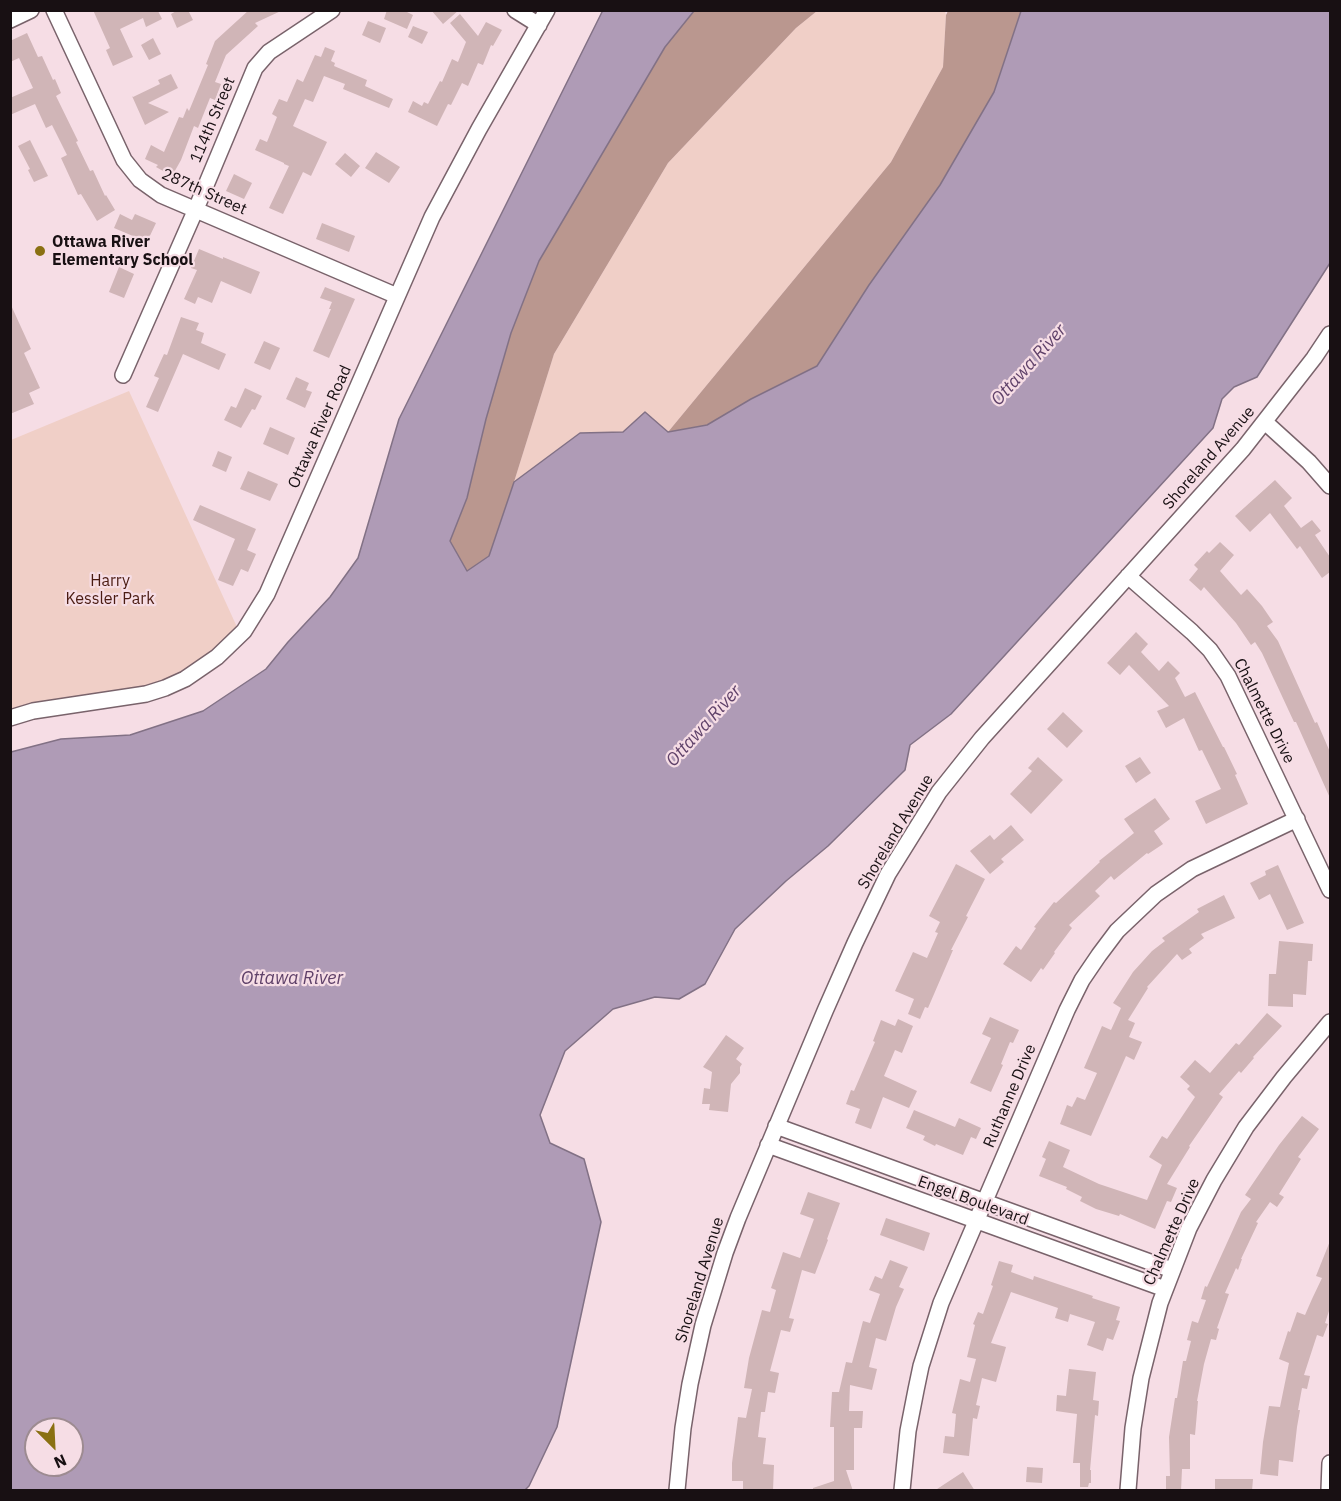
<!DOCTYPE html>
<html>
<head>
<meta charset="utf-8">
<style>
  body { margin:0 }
  #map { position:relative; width:1341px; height:1501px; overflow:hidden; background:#f6dde5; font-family:"IBM Plex Sans",sans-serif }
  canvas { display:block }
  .frame { position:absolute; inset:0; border:12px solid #181013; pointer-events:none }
  .north { position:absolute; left:24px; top:1417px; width:60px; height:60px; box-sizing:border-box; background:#f6dde5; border:2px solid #9d8b91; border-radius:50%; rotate:156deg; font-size:16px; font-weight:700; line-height:24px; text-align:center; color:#181013 }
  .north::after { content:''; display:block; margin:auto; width:21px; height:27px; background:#8a7012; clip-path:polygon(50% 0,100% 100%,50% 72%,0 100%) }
</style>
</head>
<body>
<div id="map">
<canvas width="1341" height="1501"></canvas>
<div class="frame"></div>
<div class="north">N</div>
</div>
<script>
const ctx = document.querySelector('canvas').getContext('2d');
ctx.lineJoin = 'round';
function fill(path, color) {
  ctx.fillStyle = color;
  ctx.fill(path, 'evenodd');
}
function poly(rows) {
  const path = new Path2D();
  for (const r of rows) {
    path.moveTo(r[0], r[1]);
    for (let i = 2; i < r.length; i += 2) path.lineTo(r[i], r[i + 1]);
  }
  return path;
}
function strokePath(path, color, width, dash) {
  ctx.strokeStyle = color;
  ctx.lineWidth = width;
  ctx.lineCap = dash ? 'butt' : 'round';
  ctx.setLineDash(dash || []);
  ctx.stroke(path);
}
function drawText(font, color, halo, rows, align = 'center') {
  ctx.font = font + ' "IBM Plex Sans",sans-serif';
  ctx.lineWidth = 4.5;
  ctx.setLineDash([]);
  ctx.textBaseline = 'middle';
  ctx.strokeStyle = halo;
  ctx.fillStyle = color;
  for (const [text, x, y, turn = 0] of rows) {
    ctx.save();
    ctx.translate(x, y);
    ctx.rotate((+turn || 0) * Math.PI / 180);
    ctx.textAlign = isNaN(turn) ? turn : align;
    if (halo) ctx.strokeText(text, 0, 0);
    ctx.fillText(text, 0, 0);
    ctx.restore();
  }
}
fill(poly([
  [817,11,945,11,946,15,943,67,891,162,668,432,623,432,580,433,514,482,554,354,668,163,796,28],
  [129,391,237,627,227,639,200,661,168,678,151,685,116,692,54,699,11,709,11,440]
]), '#f0cfc7');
fill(poly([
  [694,11,817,11,796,28,668,163,554,354,514,482,489,556,467,572,450,541,467,498,486,419,511,333,539,261,665,47],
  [948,11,1021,11,994,92,940,185,869,285,817,366,751,399,707,425,668,432,891,162,943,67,946,15]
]), '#ba978f');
const water = poly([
  [603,10,694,11,665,47,539,261,511,333,486,419,467,498,450,541,467,571,489,556,514,482,580,433,623,432,645,412,668,432,707,425,751,399,817,366,869,285,940,185,994,92,1021,11,1330,11,1330,263,1257,377,1234,387,1222,399,1213,428,951,714,910,745,905,770,828,846,786,881,735,929,705,984,679,999,655,997,613,1009,565,1051,540,1115,550,1143,584,1159,601,1222,557,1427,529,1486,525,1490,11,1490,11,752,61,739,130,735,203,711,266,669,288,642,330,597,358,558,399,419,603,10],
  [36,1429,72,1429,72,1465,36,1465,36,1429]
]);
fill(water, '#af9bb6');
strokePath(water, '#827185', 1.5);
fill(poly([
  [93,10,159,10,158,11,162,19,146,27,143,18,120,29,133,57,113,66,106,50,110,48],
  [178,10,188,10,193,20,177,28,171,14],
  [249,10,283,10,255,23,258,26,226,55,215,82,221,84,215,100,210,98,198,128,194,126,181,160,172,176,156,167,158,165,145,159,151,145,164,152,179,117,183,118,187,108,189,111,208,65,206,64,215,41],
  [387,10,403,10,413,15,407,29,384,19],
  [431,10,459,10,443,24],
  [460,14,478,36,486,22,502,30,493,46,491,45,483,65,478,63,468,86,462,83,451,105,448,104,437,126,408,112,413,101,422,106,424,102,428,104,440,81,442,82,452,59,458,62,466,42,450,23],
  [368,21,386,28,380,43,362,35],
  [413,26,428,32,422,44,408,37],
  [27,33,38,57,42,56,53,80,55,79,61,93,56,96,78,141,76,142,90,171,93,170,105,196,106,195,115,210,97,221,81,194,78,195,61,158,67,155,52,125,46,128,35,104,10,115,10,98,33,88,19,58,10,62,10,41],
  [153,38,161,54,149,60,141,45],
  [325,47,335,51,331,61,335,63,334,66,367,80,365,86,393,99,389,108,343,89,345,84,324,76,313,102,305,99,293,126,327,142,311,176,303,172,283,214,269,208,289,166,284,164,284,163,255,150,260,139,267,142,277,117,272,114,279,99,287,102,297,79,303,82,315,55,321,57],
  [171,74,178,88,148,103,169,112,145,125,132,96,133,97,160,84,158,80],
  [30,140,48,176,34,182,28,170,30,169,18,146],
  [376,152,400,167,389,183,365,168],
  [345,153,360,166,351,177,335,164],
  [234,174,252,183,244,199,226,191],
  [120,214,132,220,135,214,156,223,147,242,114,228],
  [322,223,355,236,349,252,316,239],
  [199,249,223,259,223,257,260,272,251,294,221,281,212,303,198,297,195,304,184,299,197,270,191,268],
  [119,267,134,274,124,298,109,292],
  [325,287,355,299,329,358,313,351,331,309,329,309,332,302,320,298],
  [10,303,31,349,24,353,40,388,29,393,34,404,10,414],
  [181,317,199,323,196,330,204,333,201,343,226,354,219,370,183,354,158,412,146,407,159,378,154,376,164,354,167,355],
  [264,341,280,348,270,370,254,363],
  [296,377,309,383,306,390,312,392,305,408,286,399],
  [245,388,262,396,255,410,252,409,241,428,224,420,231,406,236,408],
  [270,427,295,438,288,455,263,444],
  [218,451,232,457,226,472,212,466],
  [248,471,278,484,270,501,240,489],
  [1275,480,1292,498,1284,506,1301,528,1312,520,1321,531,1315,535,1330,557,1330,572,1322,578,1300,546,1297,549,1270,513,1250,532,1235,516],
  [200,505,256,529,247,550,256,554,248,572,241,569,233,586,218,580,235,539,193,520],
  [1220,542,1234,555,1220,571,1241,595,1247,589,1262,606,1273,622,1267,626,1278,641,1315,723,1317,722,1330,752,1330,798,1296,722,1294,722,1262,653,1255,642,1251,645,1236,623,1204,587,1201,591,1189,580,1198,569,1194,565,1207,551,1209,553],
  [1136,632,1148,644,1141,652,1159,671,1168,661,1180,673,1175,678,1185,697,1195,692,1223,747,1224,747,1237,774,1235,775,1248,804,1206,824,1195,801,1221,789,1202,750,1199,751,1184,718,1166,728,1157,711,1169,706,1129,665,1120,675,1107,663],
  [1063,712,1083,731,1067,748,1047,729],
  [1038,757,1063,780,1031,814,1010,794,1032,771,1028,768],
  [1140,757,1151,773,1136,783,1125,766],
  [1155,798,1170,819,1154,831,1163,844,1148,854,1147,853,1114,880,1111,876,1095,891,1100,896,1069,925,1072,928,1054,952,1055,953,1043,970,1041,968,1031,982,1003,964,1016,946,1021,950,1036,928,1034,927,1054,902,1056,903,1100,862,1099,861,1134,833,1124,819],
  [1011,825,1024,840,1001,859,1004,862,990,874,970,851,990,835,994,840],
  [956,864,985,879,966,916,968,917,951,950,953,950,928,1008,925,1007,920,1019,908,1014,914,999,895,991,913,952,927,958,938,933,935,932,940,922,929,916],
  [1278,865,1304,923,1287,930,1270,894,1259,900,1250,883,1266,875,1265,871],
  [1224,895,1235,918,1201,934,1204,938,1189,949,1192,953,1182,960,1177,954,1147,987,1148,988,1128,1020,1135,1023,1129,1037,1142,1042,1134,1060,1126,1056,1091,1136,1060,1124,1067,1105,1072,1107,1077,1097,1085,1100,1097,1073,1084,1068,1102,1026,1111,1030,1121,1008,1113,1003,1133,972,1152,951,1165,941,1162,938,1199,912,1197,909],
  [1279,941,1313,944,1312,961,1308,961,1306,995,1293,994,1293,1007,1268,1006,1269,974,1276,974],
  [1267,1013,1282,1026,1253,1057,1254,1058,1241,1073,1239,1071,1219,1094,1223,1097,1189,1146,1190,1147,1167,1184,1177,1188,1171,1202,1167,1201,1155,1229,1120,1214,1119,1216,1096,1209,1080,1201,1082,1197,1066,1189,1067,1187,1039,1176,1046,1159,1042,1157,1049,1141,1070,1150,1063,1167,1099,1184,1147,1200,1162,1165,1149,1157,1162,1136,1167,1139,1195,1097,1187,1089,1190,1086,1180,1077,1195,1060,1210,1073,1236,1043,1239,1045],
  [990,1017,1019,1030,1013,1043,1010,1042,1001,1064,1003,1065,991,1092,970,1083,991,1038,982,1034],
  [898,1019,913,1026,902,1053,895,1050,884,1076,917,1091,909,1108,883,1097,871,1129,855,1123,860,1109,846,1104,851,1090,854,1091,875,1042,873,1041,881,1020,895,1026],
  [726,1035,744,1048,736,1059,742,1064,740,1067,740,1073,731,1084,728,1112,709,1110,710,1104,702,1104,704,1088,710,1089,712,1072,703,1067],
  [914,1110,955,1127,959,1118,981,1128,976,1139,971,1137,963,1155,936,1144,935,1146,923,1140,925,1136,906,1128],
  [1302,1116,1319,1129,1298,1157,1301,1159,1279,1194,1284,1197,1277,1207,1270,1202,1256,1222,1258,1223,1241,1259,1242,1259,1238,1270,1236,1268,1225,1293,1229,1294,1217,1328,1219,1329,1216,1340,1211,1339,1204,1364,1197,1401,1198,1401,1195,1435,1190,1434,1190,1469,1182,1469,1181,1491,1166,1491,1166,1476,1170,1476,1169,1437,1175,1398,1177,1398,1183,1361,1186,1361,1191,1341,1187,1340,1192,1321,1198,1323,1206,1300,1201,1299,1205,1286,1207,1287,1241,1212,1251,1199,1245,1195,1279,1145],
  [808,1192,840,1203,827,1239,828,1240,815,1274,802,1270,789,1318,794,1319,790,1332,781,1330,770,1371,779,1373,775,1393,768,1392,765,1412,761,1412,758,1437,766,1438,763,1464,774,1465,773,1491,743,1491,743,1481,732,1481,732,1463,738,1417,746,1418,752,1389,744,1388,749,1358,762,1310,770,1312,776,1290,771,1288,783,1252,800,1258,814,1219,800,1214],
  [886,1218,930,1233,924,1251,880,1235],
  [1330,1241,1330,1308,1325,1323,1328,1324,1323,1337,1317,1335,1304,1375,1310,1376,1307,1389,1302,1388,1298,1410,1300,1410,1297,1427,1293,1462,1279,1460,1278,1476,1260,1474,1263,1442,1269,1406,1280,1407,1289,1363,1279,1359,1288,1331,1290,1332,1297,1312,1305,1315,1312,1299,1322,1278,1316,1276],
  [890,1260,908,1267,899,1287,904,1289,896,1307,886,1341,876,1338,869,1367,877,1369,872,1390,850,1385,849,1411,863,1411,862,1428,854,1428,854,1470,846,1470,853,1491,813,1491,813,1488,834,1481,834,1427,830,1427,832,1392,839,1392,846,1362,852,1363,863,1321,870,1323,880,1294,869,1290,875,1276,882,1279],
  [999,1261,1013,1265,1011,1272,1033,1280,1034,1276,1093,1296,1092,1298,1120,1307,1116,1320,1120,1321,1113,1340,1107,1338,1103,1351,1087,1345,1095,1322,1070,1314,1068,1322,1055,1318,1058,1308,1011,1292,991,1343,1006,1347,996,1382,982,1378,976,1405,980,1406,977,1419,973,1418,969,1456,943,1453,945,1436,954,1437,956,1414,952,1413,960,1379,970,1382,976,1359,967,1357,975,1325,973,1324,978,1312,983,1314,993,1286,991,1285],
  [1069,1369,1096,1372,1093,1400,1099,1401,1098,1416,1095,1415,1090,1470,1091,1470,1091,1483,1089,1483,1088,1487,1080,1487,1080,1463,1073,1463,1077,1414,1056,1411,1057,1395,1066,1396],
  [1027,1467,1043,1468,1042,1483,1026,1482],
  [963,1472,975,1491,934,1491],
  [1215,1479,1253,1479,1252,1491,1215,1491]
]), '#d0b5b7');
const minor = poly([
  [54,10,124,160,140,180,161,195,397,296],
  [515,10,539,25],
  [10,20,31,10],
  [123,375,196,209,255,68,269,52,332,10],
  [1265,422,1309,462,1330,486],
  [1128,576,1192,632,1210,650,1228,676,1330,890],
  [10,718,33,711,146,694,165,688,185,679,217,657,244,631,267,594,432,217,479,129,547,10],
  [776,1126,1172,1270],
  [768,1145,1165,1289],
  [677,1490,683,1428,690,1384,703,1325,725,1253,738,1218,825,1011,855,943,888,874,939,792,982,738,1243,449,1314,358,1330,334],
  [902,1490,908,1431,916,1390,921,1366,941,1303,1067,1010,1082,980,1099,955,1117,931,1156,894,1192,869,1297,819],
  [1128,1490,1133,1428,1141,1378,1160,1303,1189,1228,1214,1180,1246,1127,1284,1077,1330,1022],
  [1329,1490,1330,1463]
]);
strokePath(minor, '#79636b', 18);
strokePath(minor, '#fff', 15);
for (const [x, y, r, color] of [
  [40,251,6,"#8a7012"]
]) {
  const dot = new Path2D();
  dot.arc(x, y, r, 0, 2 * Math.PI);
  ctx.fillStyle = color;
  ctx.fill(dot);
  strokePath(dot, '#f6dde5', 2);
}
drawText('16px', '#181013', '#f6dde5', [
  ["114th Street",213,120,-67],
  ["287th Street",204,192,24],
  ["Ottawa River Road",320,427,-66],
  ["Shoreland Avenue",1209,458,-49],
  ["Chalmette Drive",1264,711,63],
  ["Shoreland Avenue",896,832,-59],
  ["Ruthanne Drive",1010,1096,-67],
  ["Engel Boulevard",973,1201,20],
  ["Chalmette Drive",1172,1232,-66],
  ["Shoreland Avenue",700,1280,-73]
]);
drawText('bold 16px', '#181013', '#f6dde5', [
  ["Ottawa River",52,242],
  ["Elementary School",52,260]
], 'left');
drawText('16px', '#4a1b11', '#f6dde5', [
  ["Harry",110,581],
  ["Kessler Park",110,599]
]);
drawText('italic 18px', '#5f4169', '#f6dde5', [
  ["Ottawa River",1029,365,-48],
  ["Ottawa River",704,726,-48],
  ["Ottawa River",292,979]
]);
</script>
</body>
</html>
